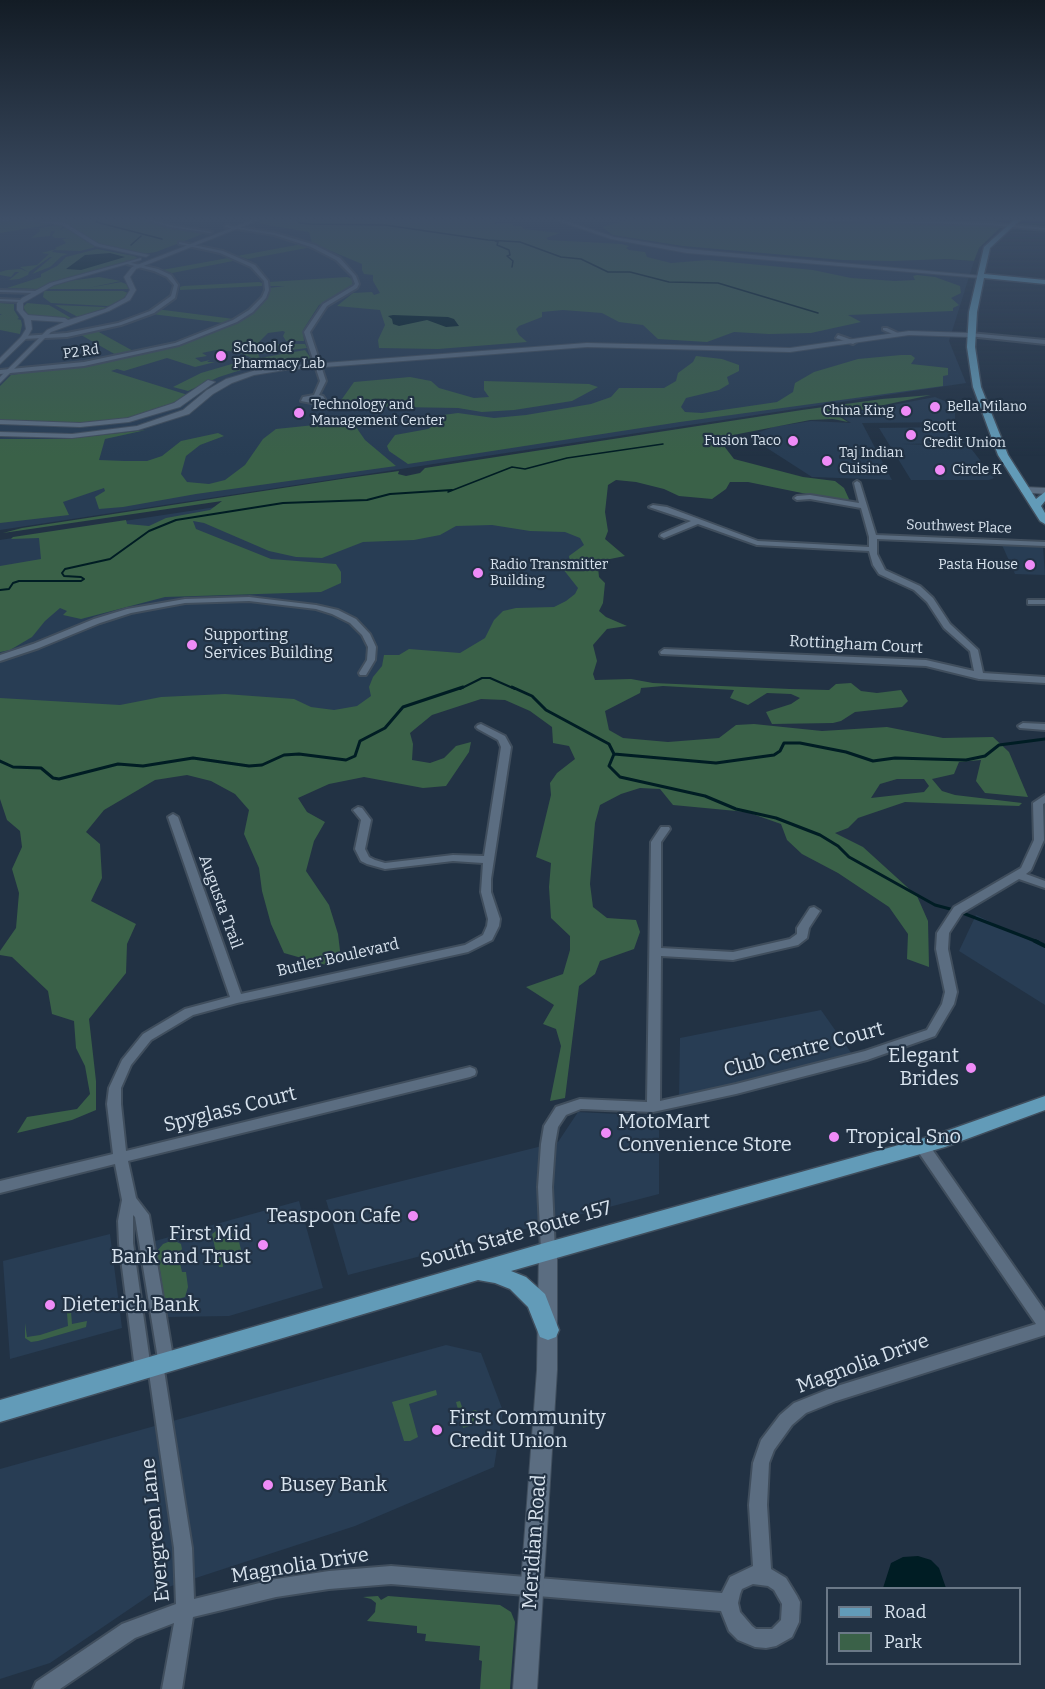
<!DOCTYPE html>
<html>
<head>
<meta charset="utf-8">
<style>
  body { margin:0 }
  #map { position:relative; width:1045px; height:1689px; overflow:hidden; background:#223244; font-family:Bitter,serif }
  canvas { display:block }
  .legend { position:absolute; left:826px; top:1587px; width:195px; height:78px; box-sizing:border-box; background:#223244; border:2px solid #6b7988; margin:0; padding:8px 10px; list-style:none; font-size:18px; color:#d8e3ee }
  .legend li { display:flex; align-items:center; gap:12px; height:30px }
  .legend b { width:30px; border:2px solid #6b7988 }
</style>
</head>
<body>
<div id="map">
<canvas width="1045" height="1689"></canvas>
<ul class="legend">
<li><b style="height:8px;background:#629bb8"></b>Road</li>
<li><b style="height:16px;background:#3a6148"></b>Park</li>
</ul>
</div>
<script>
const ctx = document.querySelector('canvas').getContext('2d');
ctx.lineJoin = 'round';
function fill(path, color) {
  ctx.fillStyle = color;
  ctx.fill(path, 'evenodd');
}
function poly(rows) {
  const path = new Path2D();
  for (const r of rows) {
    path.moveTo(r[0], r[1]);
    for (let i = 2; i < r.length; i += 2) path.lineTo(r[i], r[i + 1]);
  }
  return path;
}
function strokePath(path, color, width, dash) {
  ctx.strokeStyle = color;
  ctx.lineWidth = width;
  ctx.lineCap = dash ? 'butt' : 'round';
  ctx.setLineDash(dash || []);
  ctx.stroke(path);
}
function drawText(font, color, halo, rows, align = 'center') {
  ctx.font = font + ' Bitter,serif';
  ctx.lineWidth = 4.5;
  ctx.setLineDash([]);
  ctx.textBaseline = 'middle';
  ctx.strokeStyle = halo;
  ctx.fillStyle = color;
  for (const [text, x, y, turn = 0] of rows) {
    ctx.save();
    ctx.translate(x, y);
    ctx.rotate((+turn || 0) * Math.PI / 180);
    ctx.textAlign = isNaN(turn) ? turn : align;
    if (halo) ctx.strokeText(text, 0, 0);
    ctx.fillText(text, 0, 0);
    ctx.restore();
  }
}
fill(poly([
  [0,220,643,220,831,252,974,261,949,341,966,383,0,530],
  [935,397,947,402,955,411,955,422,862,423,892,480,812,477,753,439,757,433,773,427,811,421,851,423,839,415],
  [954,427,965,443,902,444,969,446,994,478,989,480,911,480,879,428],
  [608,447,585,690,420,685,355,724,0,712,0,540],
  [1002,545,1043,547,1045,575,1015,574],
  [976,915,1045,948,1045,1005,959,951],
  [821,1010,852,1054,679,1099,680,1038],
  [578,1112,659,1116,659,1194,348,1275,326,1200,558,1142],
  [299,1201,323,1288,229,1316,167,1317,155,1241],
  [110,1234,122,1328,10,1359,3,1261],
  [446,1345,481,1353,503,1411,494,1467,355,1526,156,1591,50,1663,0,1679,0,1469]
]), '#283d54');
fill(poly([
  [24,220,38,221,53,224,0,233,0,221],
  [39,220,144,220,163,227,205,233,156,252,143,254,99,244,67,224],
  [260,220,500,220,495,221,495,224,513,223,513,226,521,226,524,229,560,233,546,238,548,240,621,244,629,246,626,248,629,250,645,252,647,257,671,263,708,260,813,270,851,278,895,281,915,280,913,276,917,275,935,277,960,286,961,293,951,298,959,305,953,308,953,311,848,315,861,322,811,333,769,334,734,332,707,342,658,339,643,325,619,322,602,313,563,310,542,312,542,317,519,326,516,329,519,335,527,342,438,349,379,348,378,340,385,325,380,310,337,306,353,293,372,292,374,295,380,293,373,281,373,275,364,274,362,270,362,264,312,243,309,232,262,224,258,221],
  [628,220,786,220,994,225,1001,227,979,248,974,261,945,259,893,261,842,260,683,246,613,235,602,227],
  [57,225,63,226,60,230,66,227,96,247,80,251,54,250,52,252,68,254,62,256,50,267,32,274,52,257,50,257,29,272,28,275,19,279,9,280,19,272,15,272,11,277,0,275,0,272,7,270,21,269,28,272,20,267,37,265,49,254,41,253,57,249,55,248,66,243,62,239,71,238,55,238,52,236,55,231,51,231,50,236,31,238,40,231,39,228],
  [302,244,312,247,248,259,237,256],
  [97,249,134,256,138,258,122,264,58,280,38,289,7,288,41,277,41,274,57,266,66,257],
  [228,258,238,260,172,273,162,270],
  [99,277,121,281,88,288,121,282,126,284,129,289,44,289,68,281],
  [347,277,353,279,352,286,319,305,303,330,304,341,286,341,283,336,285,332,283,331,268,333,259,342,260,344,305,344,307,348,258,354,260,358,305,350,310,357,309,359,244,369,219,377,188,391,173,387,201,373,252,358,237,352,216,350,202,353,207,356,195,358,201,362,210,360,207,362,215,362,195,367,167,358,124,371,117,369,111,371,188,395,167,407,129,418,91,423,0,421,0,386,11,375,121,359,171,347,197,339,239,321,262,303,269,288,285,286,270,286,269,282],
  [259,282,262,283,262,286,180,290,180,287,183,286],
  [44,291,123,291,128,293,124,298,114,305,107,306,51,303,43,297],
  [0,303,14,304,14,310,19,318,17,319,21,320,22,325,20,334,0,330,0,315,2,315,0,314],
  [27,303,49,305,71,318,65,320,28,315,23,307],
  [55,305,104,307,107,308,78,317],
  [159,310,164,310,234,319,223,323,152,314],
  [97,331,135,352,118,356,81,335],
  [901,355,911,355,915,358,911,364,948,368,948,375,943,376,943,386,680,422,408,464,389,451,387,446,395,435,428,429,433,426,435,416,458,413,494,418,526,415,591,404,611,397,619,388,664,388,676,381,678,373,693,362,696,356,722,359,739,365,739,371,727,377,729,384,719,390,686,398,681,407,685,412,702,413,777,402,793,392,795,383,814,372,858,359],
  [410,377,431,381,439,388,474,398,489,397,484,390,484,381,589,384,598,387,572,401,514,410,482,412,458,408,337,406,354,382],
  [931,395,837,415,848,422,833,419,810,420,723,437,724,446,734,459,803,477,835,481,844,488,849,499,846,502,748,482,730,482,726,489,712,499,679,496,664,489,636,482,616,480,608,485,605,512,608,531,605,539,625,556,605,560,598,567,599,577,605,583,603,603,599,611,606,617,627,626,607,629,593,645,597,661,593,674,595,680,631,679,653,683,790,689,829,690,836,684,851,683,861,691,877,693,901,690,908,701,902,707,855,712,841,721,833,723,772,724,766,712,791,704,800,698,791,694,767,693,748,705,730,698,734,690,663,686,641,688,640,693,605,711,609,730,623,738,668,742,719,738,736,725,754,724,822,731,887,727,943,738,993,737,1009,752,1028,797,985,793,976,781,981,760,959,762,954,774,932,779,942,791,955,795,1022,803,1019,806,905,802,858,818,848,828,835,833,863,847,917,896,928,921,929,967,907,959,908,934,889,907,838,873,802,854,787,840,781,824,747,812,673,805,660,789,640,788,621,794,600,805,595,823,590,884,593,907,607,918,636,920,640,932,634,949,600,961,595,974,579,986,565,1098,550,1101,561,1046,556,1029,543,1024,554,1005,526,987,563,974,570,950,570,936,551,918,549,887,551,863,536,857,551,795,550,783,557,773,575,759,569,746,553,743,552,727,530,711,505,700,481,699,432,715,410,733,413,744,412,760,430,763,444,758,456,746,471,742,469,752,446,786,423,788,364,777,329,784,298,798,307,812,325,822,314,841,306,871,329,905,338,934,341,959,326,965,284,953,271,924,262,891,259,868,244,834,249,810,235,794,211,781,187,775,155,780,104,810,86,832,100,844,102,878,91,901,136,924,127,944,126,973,89,1019,96,1081,96,1110,72,1120,17,1133,27,1117,77,1109,90,1094,85,1066,76,1048,74,1021,52,1014,48,991,12,957,0,955,0,951,16,928,19,893,12,869,22,847,20,831,7,820,0,799,0,698,120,705,161,697,225,694,294,699,311,707,334,710,357,706,371,696,369,687,373,677,382,666,384,655,399,655,409,649,460,653,485,638,494,620,503,611,516,608,554,607,566,601,575,594,578,588,563,569,570,563,569,556,584,545,580,538,565,532,530,531,492,525,456,526,440,535,414,540,363,542,322,558,296,557,269,551,204,523,193,521,196,529,271,559,336,564,341,572,341,583,321,592,165,597,81,619,63,615,67,611,60,608,45,621,32,637,10,650,0,652,0,566,41,559,39,538,11,539,13,537,126,520,127,524,149,526,166,518,210,510,222,501,3,533,22,528,348,478,399,471,398,474,406,476,420,473,425,468,496,457,802,410,882,399],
  [897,779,924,779,929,786,924,792,871,798,880,784],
  [334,423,356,427,365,440,396,466,196,494,123,507,99,509,95,497,105,491,104,488,63,502,69,515,0,523,0,439,66,439,146,430,105,439,99,460,125,461,147,461,162,456,181,441,218,433,224,436,200,445,186,456,181,474,187,482,209,484,225,480,245,465,263,439,276,429],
  [216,1231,217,1237,233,1233,238,1238,243,1257,240,1253,222,1258,223,1267,219,1267,212,1234],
  [173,1240,181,1244,182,1249,174,1261,180,1263,182,1272,186,1272,188,1287,185,1297,171,1301,164,1297,157,1251,163,1244],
  [71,1312,72,1324,87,1321,86,1327,38,1341,31,1342,25,1338,25,1323,27,1337,40,1335,68,1326,67,1313],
  [436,1390,437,1395,409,1404,418,1437,410,1441,404,1441,392,1402],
  [460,1401,464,1413,475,1410,479,1412,481,1416,479,1423,463,1428,456,1402],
  [378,1596,381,1600,388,1596,500,1605,511,1612,515,1622,510,1689,480,1689,482,1661,479,1660,480,1646,425,1641,426,1634,417,1633,417,1626,367,1621,375,1612,376,1603,371,1599,363,1597]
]), '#3a6148');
fill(poly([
  [110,253,125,257,81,270,66,269,85,255],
  [393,315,448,317,454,319,459,326,446,327,427,320,399,326,393,324,392,319,388,316],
  [918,1556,931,1560,939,1568,946,1588,883,1588,891,1563,903,1557]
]), '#001d24');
strokePath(poly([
  [98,220,96,222,162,239],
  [297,220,300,223,310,224,385,225,488,240,520,242,561,257,581,259,608,272,630,272,669,282,718,283,818,313],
  [495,241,498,242,497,245,509,250,510,255,507,256,513,261,512,267],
  [131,245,141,236],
  [448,492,512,467,525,469,567,458,663,444]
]), '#001d24', 1.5);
strokePath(poly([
  [0,590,9,589,13,583,19,581,81,581,84,579,81,577,64,576,62,573,65,569,110,559,149,531,176,520,283,503,367,500,390,494,452,490],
  [460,689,482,678,490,678,515,689]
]), '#001d24', 2);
strokePath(poly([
  [512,687,532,696,546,710,609,744,614,754,609,766,620,777,705,796,736,809,776,818,820,835,838,846,849,857,935,905,954,910],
  [614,754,716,763,774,755,780,751,784,743,800,743,846,752,873,761,895,758,966,760,985,756,999,745,1045,739],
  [0,761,13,767,41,768,53,778,59,779,118,764,143,766,193,758,249,766,262,765,284,755,299,754,346,760,355,756,360,741,385,728,403,707,463,687],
  [960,912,1038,942]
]), '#001d24', 3);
strokePath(poly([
  [1035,941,1045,946]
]), '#001d24', 4);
const street = poly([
  [147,220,152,220,170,225,212,232,210,233,170,227,147,220],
  [807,220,990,223,1045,228,1045,230,990,225,807,220],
  [226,225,275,233,315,245,340,258,356,276,359,284,357,288,327,306,310,332,326,381,319,395,323,396,325,399,317,404,301,401,303,397,314,395,320,381,304,332,323,304,353,286,355,284,352,276,336,260,311,247,274,235,225,227,226,225],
  [316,398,319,398,314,401,307,400,316,398],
  [179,242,223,251,255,265,268,281,269,290,266,298,253,312,237,322,179,345,84,366,0,374,0,370,84,362,175,343,233,320,249,310,262,297,265,290,264,281,251,267,220,253,179,244,179,242],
  [127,262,158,269,171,275,178,285,175,298,154,313,121,325,67,337,22,339,24,336,67,333,118,323,150,311,171,296,174,285,167,277,154,271,127,264,127,262],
  [0,290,35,291,37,292,35,293,0,292,0,290],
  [0,299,21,300,23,301,21,302,0,301,0,299],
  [883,328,887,328,900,334,895,335,883,330,883,328],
  [970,333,1045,340,1045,344,968,336,970,333],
  [838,335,855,341,856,342,853,344,836,338,838,335],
  [857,481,860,483,876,535,1045,542,1045,546,877,539,877,554,885,570,920,586,933,598,950,624,978,650,983,673,1045,677,1045,683,979,679,926,666,661,654,660,652,664,649,926,660,974,671,970,651,944,628,927,602,914,590,879,574,873,565,869,551,757,545,698,524,664,538,660,536,661,534,691,521,649,507,653,505,667,507,758,541,869,547,869,537,861,508,810,499,797,500,794,498,797,496,810,495,859,503,854,483,857,481],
  [249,597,316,605,338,610,356,619,370,634,376,647,375,660,366,675,360,675,359,673,367,660,368,647,362,635,350,623,332,614,316,609,249,601,185,603,131,613,100,623,39,648,0,661,0,655,33,644,94,619,127,609,185,599,249,597],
  [1028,600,1045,600,1045,604,1028,604,1028,600],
  [1023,723,1045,724,1045,730,1020,728,1018,726,1023,723],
  [481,724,505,736,511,747,491,879,491,892,500,919,499,926,492,940,468,952,237,1003,193,1015,151,1040,131,1065,121,1088,121,1104,126,1151,470,1067,475,1069,476,1072,475,1075,470,1077,128,1161,136,1198,149,1215,174,1363,172,1368,164,1370,192,1548,194,1599,276,1579,329,1571,391,1566,722,1593,730,1577,753,1566,749,1505,753,1463,761,1440,780,1415,794,1403,834,1387,1036,1324,917,1150,915,1146,917,1142,922,1141,927,1142,1045,1311,1045,1335,836,1401,806,1413,792,1425,774,1450,769,1463,767,1505,771,1569,786,1578,797,1596,800,1602,799,1622,792,1637,776,1646,766,1648,755,1647,738,1640,729,1631,721,1611,391,1584,329,1589,276,1597,193,1617,182,1689,162,1689,174,1623,135,1638,60,1689,33,1689,36,1682,122,1624,176,1604,174,1548,149,1373,143,1376,137,1374,135,1369,119,1243,118,1221,122,1200,115,1164,0,1193,0,1181,113,1154,107,1104,109,1088,122,1060,143,1034,185,1009,230,997,168,817,173,814,178,817,241,994,465,945,483,935,487,926,488,919,481,892,483,863,453,861,385,869,367,864,361,861,355,849,361,820,353,810,358,807,362,808,371,820,365,849,369,857,375,860,385,863,453,855,484,856,501,747,498,740,478,729,476,727,478,725,481,724],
  [133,1215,135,1217,158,1359,150,1362,133,1243,133,1215],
  [753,1584,768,1586,774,1590,782,1604,781,1620,772,1629,756,1629,752,1626,740,1612,738,1603,740,1594,742,1589,753,1584],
  [1045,795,1045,803,1043,804,1044,840,1031,870,1026,874,1045,881,1045,888,1019,879,962,913,949,933,948,949,957,992,954,1004,935,1036,867,1060,736,1094,653,1112,581,1109,566,1115,558,1127,555,1144,552,1187,555,1251,553,1255,548,1257,543,1255,541,1251,538,1187,541,1144,544,1126,556,1107,580,1099,647,1102,651,842,661,827,669,827,670,829,661,842,661,948,733,952,790,939,797,934,797,928,810,908,814,907,820,911,809,928,807,938,798,945,733,960,661,956,660,1101,736,1084,865,1051,927,1030,942,1004,945,992,936,949,937,933,954,907,1021,868,1034,840,1033,803,1045,795]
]);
const secondary = poly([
  [0,220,10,220,0,222,0,220],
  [24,220,65,223,99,244,149,255,146,257,95,246,62,225,24,220],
  [252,220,259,220,136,269,130,277,136,290,130,300,109,311,51,332,0,383,0,377,47,330,64,322,31,320,32,329,27,338,0,364,0,358,21,337,26,329,24,319,17,310,17,303,22,298,50,283,141,258,141,260,54,285,23,303,23,310,28,315,65,318,68,320,105,309,125,298,130,290,124,277,132,267,252,220],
  [556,220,563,220,614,237,687,249,983,276,980,278,687,253,611,239,556,220],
  [909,331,970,333,973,335,970,337,909,335,790,352,587,347,285,370,254,375,232,383,213,394,189,414,138,430,72,438,0,436,0,432,72,434,137,426,183,410,207,390,226,379,253,371,285,366,587,343,790,348,909,331],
  [208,380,215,382,180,407,129,422,80,427,0,424,0,420,80,423,128,418,174,403,208,380],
  [1024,487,1045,488,1045,494,1021,492,1021,488,1024,487],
  [548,1243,555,1245,557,1251,557,1370,537,1689,513,1689,537,1370,539,1251,541,1245,548,1243]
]);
const primary = poly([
  [1014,220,1020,220,990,248,984,274,1045,280,1045,284,984,278,977,312,975,347,981,387,1008,455,1036,499,1045,492,1045,501,1041,506,1045,513,1045,524,1040,521,998,455,973,387,967,347,969,312,984,247,1014,220],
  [1045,1096,1045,1110,945,1147,511,1271,526,1277,545,1294,559,1330,556,1337,548,1340,540,1337,528,1307,510,1289,495,1283,478,1280,0,1422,0,1400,548,1242,935,1135,1045,1096]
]);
strokePath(street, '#404e5d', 4);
strokePath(secondary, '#404e5d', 2);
strokePath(primary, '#404e5d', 3);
fill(street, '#5b6d81');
fill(secondary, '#5b6d81');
fill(primary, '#629bb8');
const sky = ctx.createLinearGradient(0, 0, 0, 456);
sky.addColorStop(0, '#131c25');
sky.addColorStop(0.48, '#3e4f67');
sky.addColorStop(1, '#3e4f6700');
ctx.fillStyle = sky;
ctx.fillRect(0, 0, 1045, 456);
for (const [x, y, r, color] of [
  [221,356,6,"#ef8bf7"],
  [935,407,6,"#ef8bf7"],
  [906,411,6,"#ef8bf7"],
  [299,413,6,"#ef8bf7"],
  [911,435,6,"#ef8bf7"],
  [793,441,6,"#ef8bf7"],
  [827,461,6,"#ef8bf7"],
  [940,470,6,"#ef8bf7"],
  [1030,565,6,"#ef8bf7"],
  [478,573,6,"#ef8bf7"],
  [192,645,6,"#ef8bf7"],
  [971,1068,6,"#ef8bf7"],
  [606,1133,6,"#ef8bf7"],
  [834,1137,6,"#ef8bf7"],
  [413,1216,6,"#ef8bf7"],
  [263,1245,6,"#ef8bf7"],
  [50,1305,6,"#ef8bf7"],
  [437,1430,6,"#ef8bf7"],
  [268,1485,6,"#ef8bf7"]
]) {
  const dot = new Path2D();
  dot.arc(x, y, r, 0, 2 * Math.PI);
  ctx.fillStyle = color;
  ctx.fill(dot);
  strokePath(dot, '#223244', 2);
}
drawText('14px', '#d8e3ee', '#223244', [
  ["School of",233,348],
  ["Pharmacy Lab",233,364],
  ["Technology and",311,405],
  ["Management Center",311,421],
  ["Bella Milano",947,407],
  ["China King",894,411,"right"],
  ["Scott",923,427],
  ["Credit Union",923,443],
  ["Fusion Taco",781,441,"right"],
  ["Taj Indian",839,453],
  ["Cuisine",839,469],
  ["Circle K",952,470],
  ["Radio Transmitter",490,565],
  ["Building",490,581],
  ["Pasta House",1018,565,"right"]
], 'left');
drawText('14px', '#d8e3ee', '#223244', [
  ["P2 Rd",81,352,-8],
  ["Southwest Place",959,527,2]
]);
drawText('16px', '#d8e3ee', '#223244', [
  ["Supporting",204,636],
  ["Services Building",204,654]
], 'left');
drawText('16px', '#d8e3ee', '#223244', [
  ["Rottingham Court",856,645,3],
  ["Augusta Trail",220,902,70],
  ["Butler Boulevard",338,958,-13]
]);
drawText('20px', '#d8e3ee', '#223244', [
  ["Club Centre Court",804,1050,-15],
  ["Spyglass Court",230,1110,-14],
  ["South State Route 157",516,1235,-16],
  ["Magnolia Drive",863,1364,-20],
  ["Evergreen Lane",156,1530,-96],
  ["Meridian Road",535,1542,-86],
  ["Magnolia Drive",300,1566,-9]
]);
drawText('20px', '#d8e3ee', '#223244', [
  ["Elegant",959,1056,"right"],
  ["Brides",959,1079,"right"],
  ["MotoMart",618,1122],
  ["Convenience Store",618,1145],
  ["Tropical Sno",846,1137],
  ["Teaspoon Cafe",401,1216,"right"],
  ["First Mid",251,1234,"right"],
  ["Bank and Trust",251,1257,"right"],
  ["Dieterich Bank",62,1305],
  ["First Community",449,1418],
  ["Credit Union",449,1441],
  ["Busey Bank",280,1485]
], 'left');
</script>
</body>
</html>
